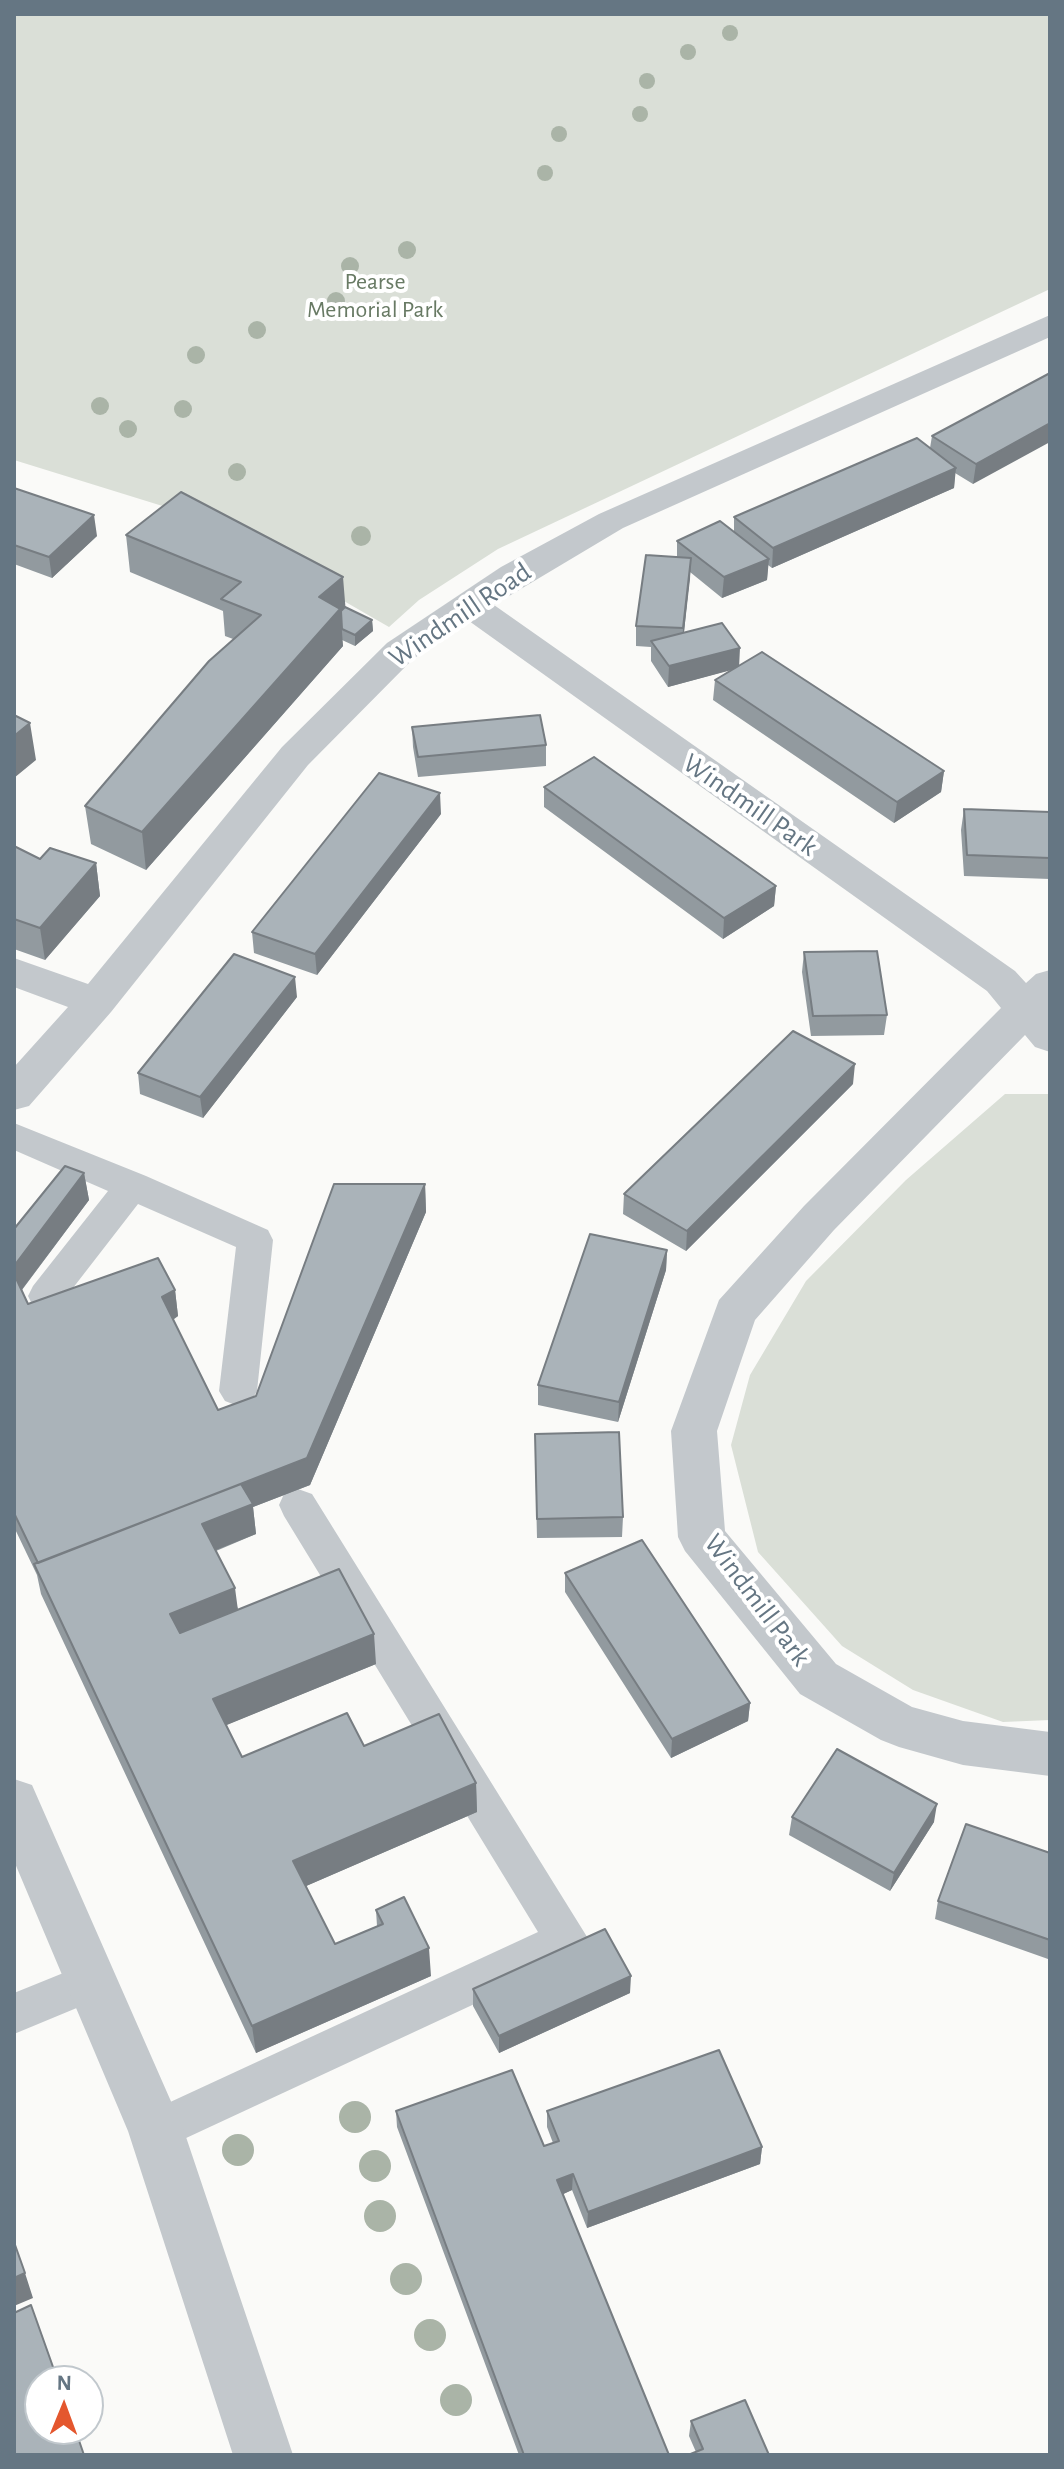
<!DOCTYPE html>
<html>
<head>
<meta charset="utf-8">
<style>
  body { margin:0 }
  #map { position:relative; width:1064px; height:2469px; overflow:hidden; background:#fafaf8; font-family:"Alegreya Sans",sans-serif }
  canvas { display:block }
  .frame { position:absolute; inset:0; border:16px solid #657683; pointer-events:none }
  .north { position:absolute; left:24px; top:2365px; width:80px; height:80px; box-sizing:border-box; background:#fff; border:2px solid #c1c8cd; border-radius:50%; rotate:1deg; font-size:22px; font-weight:700; line-height:32px; text-align:center; color:#657683 }
  .north::after { content:''; display:block; margin:auto; width:28px; height:36px; background:#e4572e; clip-path:polygon(50% 0,100% 100%,50% 72%,0 100%) }
</style>
</head>
<body>
<div id="map">
<canvas width="1064" height="2469"></canvas>
<div class="frame"></div>
<div class="north">N</div>
</div>
<script>
const ctx = document.querySelector('canvas').getContext('2d');
ctx.lineJoin = 'round';
function fill(path, color) {
  ctx.fillStyle = color;
  ctx.fill(path, 'evenodd');
}
function poly(rows) {
  const path = new Path2D();
  for (const r of rows) {
    path.moveTo(r[0], r[1]);
    for (let i = 2; i < r.length; i += 2) path.lineTo(r[i], r[i + 1]);
  }
  return path;
}
function strokePath(path, color, width, dash) {
  ctx.strokeStyle = color;
  ctx.lineWidth = width;
  ctx.lineCap = dash ? 'butt' : 'round';
  ctx.setLineDash(dash || []);
  ctx.stroke(path);
}
function drawText(font, color, halo, rows, align = 'center') {
  ctx.font = font + ' "Alegreya Sans",sans-serif';
  ctx.lineWidth = 8;
  ctx.setLineDash([]);
  ctx.textBaseline = 'middle';
  ctx.strokeStyle = halo;
  ctx.fillStyle = color;
  for (const [text, x, y, turn = 0] of rows) {
    ctx.save();
    ctx.translate(x, y);
    ctx.rotate((+turn || 0) * Math.PI / 180);
    ctx.textAlign = isNaN(turn) ? turn : align;
    if (halo) ctx.strokeText(text, 0, 0);
    ctx.fillText(text, 0, 0);
    ctx.restore();
  }
}
fill(poly([
  [14,14,1050,14,1050,289,498,549,419,600,389,627,198,517,14,460],
  [1005,1094,1050,1094,1050,1720,1003,1722,913,1690,842,1646,758,1552,731,1445,750,1375,806,1281,906,1180]
]), '#dadfd7');
fill(poly([
  [14,1123,146,1176,268,1230,273,1240,257,1391,251,1401,238,1406,225,1401,219,1391,236,1247,138,1204,59,1306,46,1310,33,1306,28,1296,33,1286,108,1191,14,1150,14,1123],
  [298,1489,312,1494,589,1940,582,1954,156,2152,140,2146,133,2131,140,2116,538,1932,284,1516,279,1505,284,1494,298,1489],
  [93,1961,108,1967,115,1981,108,1995,14,2034,14,1993,93,1961]
]), '#c3c8cc');
fill(poly([
  [1050,315,1050,337,623,528,494,605,1015,971,1026,983,1036,974,1050,970,1050,1052,1035,1047,1025,1035,834,1230,755,1320,717,1431,725,1531,836,1664,912,1707,963,1721,1050,1732,1050,1776,963,1765,899,1747,881,1740,800,1694,685,1551,678,1537,671,1431,719,1300,804,1206,1001,1008,987,991,469,621,413,659,308,765,111,1012,29,1106,14,1110,14,1067,68,1007,14,987,14,958,88,984,282,747,387,643,501,567,599,514,1050,315]
]), '#c3c8cc');
fill(poly([
  [14,1779,32,1785,184,2131,293,2455,233,2455,128,2131,14,1861,14,1779]
]), '#c3c8cc');
ctx.fillStyle = '#aab4a7';
for (const [x, y, r] of [
  [730,33,8],
  [688,52,8],
  [647,81,8],
  [640,114,8],
  [559,134,8],
  [545,173,8],
  [407,250,9],
  [350,266,9],
  [336,301,9],
  [257,330,9],
  [196,355,9],
  [100,406,9],
  [183,409,9],
  [128,429,9],
  [237,472,9],
  [361,536,10],
  [355,2117,16],
  [238,2150,16],
  [375,2166,16],
  [380,2216,16],
  [406,2279,16],
  [430,2335,16],
  [456,2400,16]
]) {
  ctx.beginPath();
  ctx.arc(x, y, r, 0, 2 * Math.PI);
  ctx.fill();
}
fill(poly([
  [1050,373,973,484,955,473,954,488,772,568,768,565,767,580,722,598,690,572,684,633,739,665,944,771,941,792,894,823,713,700,715,680,730,670,668,687,651,661,651,647,636,646,636,626,677,557,677,541,734,532,734,517,930,448,932,436],
  [14,488,97,536,52,578,14,564],
  [126,535,345,607,372,620,373,631,355,646,342,640,343,646,146,870,91,844,85,806,233,639,225,636,223,611,130,572],
  [412,727,546,745,546,766,418,777,413,747],
  [544,787,776,886,774,906,723,939,544,807],
  [964,809,1050,812,1050,879,964,876,961,830],
  [441,814,317,975,254,953,252,932],
  [14,846,40,859,96,863,100,896,45,960,14,949],
  [804,952,887,1015,884,1035,811,1036,802,972],
  [297,997,203,1118,140,1094,138,1073],
  [853,1084,686,1251,623,1214,624,1194],
  [84,1173,89,1200,22,1290,28,1304,175,1290,178,1316,173,1320,218,1410,256,1396,425,1184,426,1212,310,1485,253,1507,256,1534,216,1551,238,1609,376,1664,226,1725,242,1757,364,1746,476,1783,477,1812,306,1886,335,1944,377,1926,376,1910,431,1976,256,2053,41,1594,37,1575,14,1527,14,1229],
  [667,1250,666,1270,618,1422,538,1405,538,1385],
  [535,1453,623,1517,622,1537,537,1538],
  [565,1573,750,1703,748,1721,671,1758,565,1592],
  [792,1817,934,1822,890,1891,789,1835],
  [1050,1853,1050,1953,1048,1959,935,1919,938,1901],
  [473,1989,630,1993,499,2053,473,2006],
  [396,2111,544,2146,553,2143,547,2127,547,2111,762,2147,760,2164,587,2228,572,2190,563,2194,669,2455,519,2455,397,2127],
  [691,2421,769,2455,696,2452,689,2436]
]), '#929a9f');
fill(poly([
  [1050,423,1050,442,973,484,976,464],
  [956,468,954,488,772,568,773,548],
  [94,515,97,536,52,578,49,557],
  [691,558,690,579,682,649,683,628],
  [769,559,767,580,722,598,724,577],
  [343,577,346,614,341,618,343,646,146,870,142,832,319,597],
  [372,620,373,631,355,646,355,635],
  [740,648,739,668,668,687,669,666],
  [30,723,36,760,14,778,14,736],
  [944,771,941,792,894,823,897,802],
  [440,793,441,814,317,975,315,954],
  [96,863,100,896,45,960,40,928],
  [776,886,774,906,723,939,724,918],
  [295,977,297,997,203,1118,200,1097],
  [855,1064,853,1084,686,1251,687,1231],
  [84,1173,89,1200,17,1296,14,1280,14,1266],
  [425,1184,426,1212,310,1485,253,1507,256,1534,206,1554,38,1564,307,1458],
  [667,1250,666,1270,618,1422,619,1402],
  [175,1290,178,1316,166,1324,162,1297],
  [235,1588,239,1618,175,1644,170,1614],
  [374,1634,376,1664,217,1729,213,1699],
  [750,1703,748,1721,671,1758,672,1739],
  [476,1783,477,1812,297,1890,293,1861],
  [937,1804,934,1822,890,1891,894,1873],
  [429,1948,431,1976,256,2053,252,2026],
  [631,1976,630,1993,499,2053,499,2036],
  [762,2147,760,2164,587,2228,588,2212],
  [573,2174,572,2190,557,2197,557,2180],
  [25,2273,33,2298,14,2306,14,2278]
]), '#777d82');
const building = poly([
  [1050,373,1050,423,976,464,932,436,1050,373],
  [917,438,956,468,773,548,734,517,917,438],
  [14,488,94,515,49,557,14,545,14,488],
  [181,492,343,577,319,597,340,609,142,832,85,806,209,661,261,615,221,599,241,582,126,535,181,492],
  [720,521,769,559,724,577,677,541,720,521],
  [646,555,691,558,683,628,636,626,646,555],
  [345,607,372,620,355,635,342,629,341,611,345,607],
  [722,623,740,648,669,666,651,641,722,623],
  [762,652,944,771,897,802,715,680,762,652],
  [14,715,30,723,14,736,14,715],
  [540,715,546,745,418,757,412,727,540,715],
  [594,757,776,886,724,918,544,787,594,757],
  [379,773,440,793,315,954,252,932,379,773],
  [964,809,1050,812,1050,858,967,855,964,809],
  [14,846,40,859,50,848,96,863,40,928,14,919,14,846],
  [877,951,887,1015,813,1016,804,952,877,951],
  [234,954,295,977,200,1097,138,1073,234,954],
  [793,1031,855,1064,687,1231,624,1194,793,1031],
  [65,1166,84,1173,14,1266,14,1229,65,1166],
  [334,1184,425,1184,307,1458,38,1563,14,1513,14,1274,28,1304,158,1258,175,1290,162,1297,218,1410,256,1396,334,1184],
  [590,1234,667,1250,619,1402,538,1385,590,1234],
  [619,1432,623,1517,537,1519,535,1434,619,1432],
  [241,1484,253,1504,202,1524,235,1588,170,1614,180,1633,339,1569,374,1634,213,1699,242,1757,347,1713,364,1746,439,1714,476,1783,293,1861,335,1944,383,1924,376,1910,404,1897,429,1948,252,2026,34,1564,241,1484],
  [642,1540,750,1703,672,1739,565,1573,642,1540],
  [837,1749,937,1804,894,1873,792,1817,837,1749],
  [966,1824,1050,1853,1050,1940,938,1901,966,1824],
  [605,1929,631,1976,499,2036,473,1989,605,1929],
  [719,2050,762,2147,588,2212,573,2174,557,2180,669,2455,524,2455,396,2111,512,2070,544,2146,559,2141,547,2111,719,2050],
  [14,2242,25,2273,14,2278,14,2242],
  [31,2305,58,2381,40,2381,40,2429,75,2429,84,2455,14,2455,14,2313,31,2305],
  [745,2400,769,2455,688,2455,703,2449,691,2421,745,2400]
]);
fill(building, '#aab3b9');
strokePath(building, '#777d82', 2);
drawText('24px', '#687a64', '#fff', [
  ["Pearse",375,282],
  ["Memorial Park",375,310]
]);
drawText('28px', '#657683', '#fff', [
  ["Windmill Road",460,615,-34],
  ["Windmill Park",750,805,35],
  ["Windmill Park",757,1600,53]
]);
</script>
</body>
</html>
